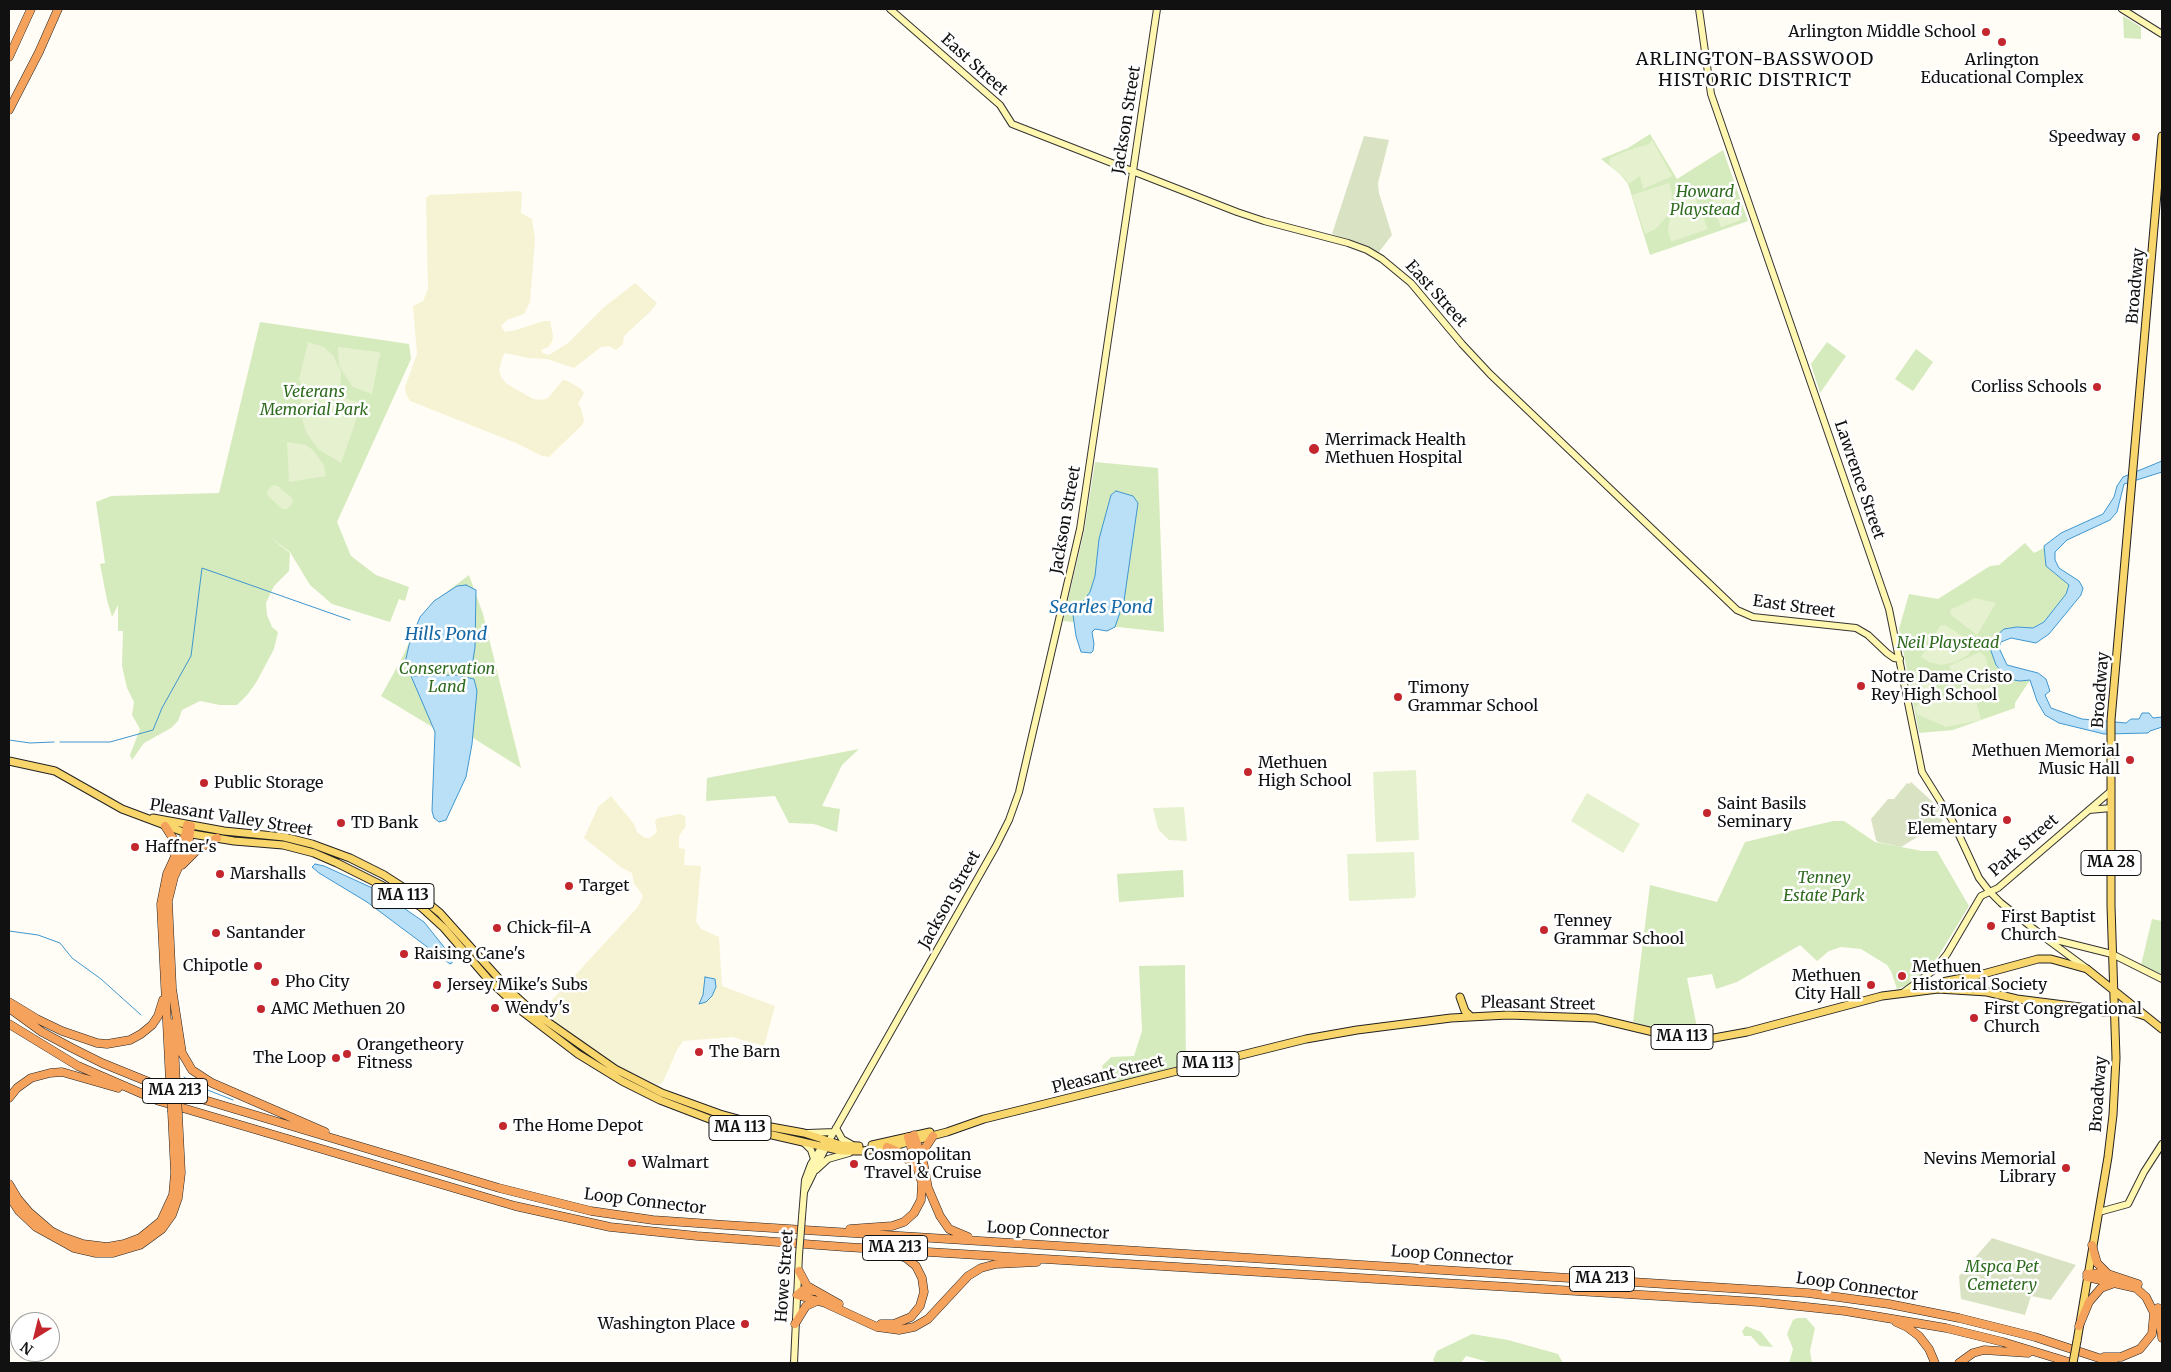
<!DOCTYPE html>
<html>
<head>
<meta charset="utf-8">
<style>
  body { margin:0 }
  #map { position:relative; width:2171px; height:1372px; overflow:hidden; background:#fffdf5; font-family:Merriweather,serif }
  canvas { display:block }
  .frame { position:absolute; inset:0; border:10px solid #111; pointer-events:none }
  .north { position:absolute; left:10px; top:1312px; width:50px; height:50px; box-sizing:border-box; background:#fff; border:1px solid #a0a0a0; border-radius:50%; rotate:216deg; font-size:14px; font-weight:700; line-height:20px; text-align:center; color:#111 }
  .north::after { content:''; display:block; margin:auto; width:18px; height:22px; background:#c4262e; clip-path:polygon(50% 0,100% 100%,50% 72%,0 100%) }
</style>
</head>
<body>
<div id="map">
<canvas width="2171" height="1372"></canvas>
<div class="frame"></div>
<div class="north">N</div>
</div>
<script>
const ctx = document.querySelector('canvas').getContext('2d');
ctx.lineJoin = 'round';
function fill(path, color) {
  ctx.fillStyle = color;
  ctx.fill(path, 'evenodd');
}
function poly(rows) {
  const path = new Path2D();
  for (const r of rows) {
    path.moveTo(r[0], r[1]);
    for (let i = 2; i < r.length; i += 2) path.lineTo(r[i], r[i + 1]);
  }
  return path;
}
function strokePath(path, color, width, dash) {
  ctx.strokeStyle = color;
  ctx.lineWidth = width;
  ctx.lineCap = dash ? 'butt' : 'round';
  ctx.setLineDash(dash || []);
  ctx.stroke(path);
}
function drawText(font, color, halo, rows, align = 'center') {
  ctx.font = font + ' Merriweather,serif';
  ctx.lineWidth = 5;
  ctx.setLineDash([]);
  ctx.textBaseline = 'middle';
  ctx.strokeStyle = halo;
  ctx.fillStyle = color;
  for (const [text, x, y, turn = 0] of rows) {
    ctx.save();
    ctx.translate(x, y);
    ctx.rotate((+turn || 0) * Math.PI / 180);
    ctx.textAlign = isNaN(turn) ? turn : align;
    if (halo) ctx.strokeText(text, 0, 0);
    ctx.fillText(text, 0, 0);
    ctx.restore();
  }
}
fill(poly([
  [519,191,522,193,521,213,532,219,535,240,530,302,524,314,507,320,501,326,505,332,516,330,544,321,550,321,553,336,552,342,548,347,541,350,543,353,549,355,568,343,603,308,635,283,657,303,651,311,624,336,623,344,616,350,609,346,601,347,574,368,547,359,528,358,505,353,502,358,499,370,501,377,507,384,533,399,542,400,548,398,563,380,568,381,581,389,584,393,578,404,580,406,584,420,583,424,549,457,542,456,516,443,410,401,406,394,405,387,417,354,413,306,423,301,428,289,426,198,430,195],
  [611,796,634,824,637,832,645,838,650,838,657,832,655,821,658,818,680,814,685,816,686,826,679,836,679,848,685,849,684,865,701,866,696,921,701,929,719,937,722,986,775,1006,764,1046,732,1037,683,1041,677,1050,663,1082,658,1085,612,1063,580,1042,541,1012,637,908,643,896,634,883,632,873,622,868,584,838,598,807]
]), '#f6f3d4');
fill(poly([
  [2123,16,2141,27,2141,39,2124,38],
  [1650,134,1677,179,1723,150,1748,221,1650,255,1628,184,1620,174,1601,159,1628,148],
  [260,322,409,344,411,359,337,522,351,556,376,575,409,587,405,601,399,599,390,622,332,604,310,585,290,552,266,534,290,553,289,571,274,586,266,603,267,615,272,627,278,632,274,649,257,681,248,694,237,705,220,705,200,701,182,710,178,721,171,728,144,743,132,760,130,755,140,729,132,715,134,702,127,688,122,666,123,631,118,631,118,605,112,617,107,600,100,564,105,563,96,502,111,496,219,493],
  [1827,342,1846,356,1820,393,1811,364],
  [1916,349,1933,362,1913,391,1895,379],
  [1095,462,1158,468,1164,632,1063,621,1084,532],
  [2025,543,2034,553,2044,548,2046,566,2069,585,2066,594,2044,622,2033,628,2017,627,2004,629,1991,651,1996,666,2008,679,2020,681,2030,680,2015,703,2015,708,1953,730,1919,733,1899,629,1909,594,1938,599,1990,566,1999,565],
  [469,575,483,614,521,768,470,736,436,742,434,728,381,696,401,660,421,617,431,604],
  [859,749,842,765,822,806,840,809,837,832,814,824,789,823,775,796,706,801,707,778],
  [1833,821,1844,821,1875,842,1922,851,1937,851,1969,906,1939,955,1925,972,1908,985,1897,989,1891,971,1887,965,1861,949,1841,947,1829,951,1817,961,1800,945,1737,982,1716,989,1712,974,1687,978,1698,1032,1669,1033,1633,1022,1650,885,1717,902,1745,842],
  [1183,870,1184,897,1119,902,1117,874],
  [2152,919,2162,921,2162,974,2141,965],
  [1185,965,1186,1064,1108,1085,1102,1066,1111,1057,1134,1056,1142,1031,1139,966],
  [1797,1318,1806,1318,1815,1328,1810,1351,1812,1363,1789,1363,1793,1349,1787,1334,1793,1320],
  [1746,1326,1761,1332,1773,1347,1760,1346,1751,1336,1744,1336,1742,1331],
  [1472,1334,1508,1340,1558,1354,1563,1363,1492,1363,1466,1356,1461,1363,1435,1363,1433,1360,1437,1351]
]), '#d5ebbd');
fill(poly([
  [1364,136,1389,140,1378,183,1379,193,1392,235,1379,252,1332,234],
  [1911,782,1935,804,1940,810,1937,812,1943,821,1901,847,1878,842,1876,840,1871,819,1888,799,1894,799,1907,783,1909,784],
  [1992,1238,2076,1265,2051,1300,2031,1296,2025,1315,1961,1299,1959,1276]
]), '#d9e3c4');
fill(poly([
  [1652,140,1672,176,1643,189,1640,176,1629,184,1621,174,1612,168,1609,163,1610,158,1626,151,1649,144],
  [1669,183,1672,194,1670,212,1657,228,1645,234,1632,195],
  [1728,187,1734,202,1725,205,1722,196,1724,206,1716,208,1710,192],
  [1693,192,1708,229,1671,242,1668,230,1671,212,1677,202],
  [1735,203,1741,220,1721,227,1714,210],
  [308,342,324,347,333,355,341,372,340,392,302,385,299,380],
  [338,347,379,352,381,355,379,358,372,394,353,387,339,366],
  [303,387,362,403,341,463,318,449,306,432,300,411],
  [287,442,306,445,313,450,324,465,326,476,289,482],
  [273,485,278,486,292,498,293,503,287,509,282,509,267,495,267,491],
  [1975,598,1996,603,1977,635,1951,615,1950,610],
  [1945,625,1975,644,1968,655,1956,662,1941,665,1929,662,1921,657,1940,626],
  [1980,652,1986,657,1992,689,1977,690,1968,688,1957,680,1949,666],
  [1921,670,1934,675,1940,683,1927,693,1917,696,1909,672],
  [1962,687,1975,697,1981,720,1946,727,1917,714,1915,707,1936,688,1947,702,1954,693],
  [1416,770,1419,840,1376,842,1373,772],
  [1587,793,1640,824,1623,853,1571,821],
  [1184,807,1187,841,1169,840,1158,829,1153,808],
  [1414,852,1416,895,1414,898,1349,901,1347,854]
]), '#e6f2cf');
const water = poly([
  [2162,461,2162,472,2124,484,2117,512,2110,520,2067,540,2055,552,2055,560,2059,568,2079,581,2083,588,2081,595,2049,634,2036,643,2011,638,2001,642,1999,648,2007,665,2038,673,2046,679,2050,691,2045,695,2051,708,2082,719,2126,723,2131,719,2139,719,2142,713,2149,713,2153,718,2162,717,2162,727,2150,731,2148,733,2104,734,2059,723,2045,715,2037,701,2030,680,2020,681,2008,679,1996,665,1991,651,1995,637,2004,629,2017,627,2033,628,2044,622,2066,594,2069,585,2046,566,2044,546,2061,533,2103,514,2114,497,2117,486,2123,477,2162,461],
  [1116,491,1133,496,1138,503,1124,601,1115,627,1107,631,1095,629,1092,632,1094,644,1093,651,1091,653,1081,652,1076,636,1073,615,1090,592,1095,576,1099,539,1111,495,1116,491],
  [466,585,476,590,475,647,472,667,405,663,409,645,420,617,434,601,457,586,466,585],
  [456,675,474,679,477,691,472,744,466,777,446,820,439,822,434,818,432,811,435,732,411,676,456,675],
  [315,864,324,866,379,891,424,922,452,957,452,963,450,964,367,902,319,873,312,867,315,864],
  [705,977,715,979,716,987,712,996,706,1002,699,1004,703,995,705,977]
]);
fill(water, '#b9e0f7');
strokePath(water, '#3f96cf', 1);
strokePath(poly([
  [9,740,30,743,54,742],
  [60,742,110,742,153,730,162,708,191,656,202,568,350,620],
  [9,931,38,935,60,943,72,958,101,979,141,1015],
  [184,1077,195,1085,233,1100]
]), '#3f96cf', 1);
const secondary = poly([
  [890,9,1000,105,1012,124,1237,212,1264,221,1348,243,1367,250,1382,259,1411,283,1462,344,1490,374,1737,610,1753,617,1856,628,1868,635,1887,653,1894,658,1900,659],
  [1699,9,1711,94,1889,609,1922,772,1952,820,1979,878,1989,891,2001,903,2044,937,2112,954,2162,979],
  [2122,9,2162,34],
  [2089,810,2111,808],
  [2044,937,2086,968],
  [1904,992,1934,970,1947,954,1981,896,1998,888,2111,791],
  [836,1128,842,1139,851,1144],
  [808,1133,834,1132],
  [803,1142,811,1150,814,1159],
  [816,1170,828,1159,849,1153],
  [804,1192,831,1137,996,846,1009,820,1019,792,1080,529,1157,9],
  [2099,1212,2128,1204,2144,1172,2162,1144],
  [802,1217,805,1180,811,1164,824,1143],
  [794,1363,799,1255]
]);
const primary = poly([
  [9,761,55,771,122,809,186,833,234,841,283,845,314,853,337,863,399,894,421,907,444,928,488,979,523,1012,578,1054,622,1081,660,1100,720,1123,842,1151,863,1151,893,1146,947,1132,984,1119,1306,1039,1357,1030,1451,1018,1508,1015,1595,1018,1666,1035,1714,1038,1747,1032,1882,996,1938,989,1987,992,2017,999,2080,1007,2104,1012,2127,1010,2145,1016],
  [153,818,224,831,284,837,312,844,350,858,384,875,429,904,440,913,509,990,532,1011,615,1069,662,1093,720,1114,760,1125,804,1133,841,1145,859,1146],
  [1935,989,1942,982,1983,974,2038,959,2051,959,2087,969,2162,1029],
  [1460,997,1465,1011,1470,1016],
  [872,1145,930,1132],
  [2077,1341,2108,1157,2113,1115,2116,1058,2111,906,2111,720,2162,136]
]);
const motorway = poly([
  [9,57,31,9],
  [9,110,39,52,58,9],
  [165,826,174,840,174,853],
  [182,865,198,849,217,838],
  [171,982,182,1053,192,1070,212,1083,325,1132],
  [172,987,168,901,174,877,188,846,191,826],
  [9,1002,37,1019,62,1031,97,1043,107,1044,130,1040,141,1034,152,1025,158,1016,163,1000],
  [9,1008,42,1032,72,1048,102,1063,161,1087,499,1188,591,1211,653,1220,725,1225,1808,1293,1889,1304,1959,1318,2035,1337,2114,1363],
  [173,1023,176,1084],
  [9,1024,78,1066,159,1101,515,1206,610,1227,697,1236,845,1247,1759,1302,1845,1311,1946,1328,2003,1342,2072,1363],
  [170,1082,161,904,167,874,186,833,187,825],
  [9,1098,17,1088,31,1078,50,1073,62,1072,118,1088],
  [914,1135,923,1161,928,1188,940,1216,949,1229,968,1237],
  [887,1147,901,1153,917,1168],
  [924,1157,925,1148,933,1136],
  [9,1184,18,1199,29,1212,51,1231,63,1237,83,1244,107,1247,124,1244,140,1238,161,1221,173,1195,175,1173,172,1112],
  [9,1196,19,1211,36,1227,74,1248,96,1253,113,1253,140,1245,162,1229,172,1215,178,1198,181,1173,178,1114],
  [850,1229,892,1226,904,1222,914,1213,921,1200,922,1183,908,1137],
  [2092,1245,2097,1263,2107,1273],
  [799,1271,807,1286,839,1304],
  [2087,1274,2101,1273,2111,1275,2138,1284],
  [2087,1277,2136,1288,2146,1297,2154,1313,2152,1334,2140,1349,2121,1357,2104,1357],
  [814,1291,803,1290,797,1295,825,1303,877,1327,899,1330,914,1327,928,1319,968,1276,981,1268,996,1264,1037,1262],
  [2158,1308,2162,1338],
  [1896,1322,1907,1327,1919,1336,1929,1349,1935,1363],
  [795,1324,806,1306,817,1301],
  [881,1324,894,1324,911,1317,920,1306,924,1292,922,1278,916,1266,906,1258,887,1251],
  [2079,1326,2089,1302,2101,1288,2112,1284],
  [1959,1363,1973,1353,1984,1350,2028,1353]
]);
strokePath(secondary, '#333', 8);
strokePath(primary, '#222', 9);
strokePath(motorway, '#222', 9);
strokePath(secondary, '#fff6b0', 6);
strokePath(primary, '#f9d66b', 7);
strokePath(motorway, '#f5a25d', 8);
const secondaryBridge = poly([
  [799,1255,802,1217]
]);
const primaryBridge = poly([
  [2073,1363,2077,1341]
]);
const motorwayBridge = poly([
  [170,1082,172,1112],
  [176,1084,178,1114]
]);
strokePath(secondaryBridge, '#333', 8, []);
strokePath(primaryBridge, '#222', 9, []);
strokePath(motorwayBridge, '#222', 9, []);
strokePath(secondaryBridge, '#fff6b0', 6);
strokePath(primaryBridge, '#f9d66b', 7);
strokePath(motorwayBridge, '#f5a25d', 8);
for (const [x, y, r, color] of [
  [1986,32,5,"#c4262e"],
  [2002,42,5,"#c4262e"],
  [2136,137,5,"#c4262e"],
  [2097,387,5,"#c4262e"],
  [1314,449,6,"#c4262e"],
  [1861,686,5,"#c4262e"],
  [1398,697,5,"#c4262e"],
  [2130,760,5,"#c4262e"],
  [1248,772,5,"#c4262e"],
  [204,783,5,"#c4262e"],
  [1707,813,5,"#c4262e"],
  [2007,820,5,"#c4262e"],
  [341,823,5,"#c4262e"],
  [135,847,5,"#c4262e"],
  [220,874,5,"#c4262e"],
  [569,886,5,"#c4262e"],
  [1991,926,5,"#c4262e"],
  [497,928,5,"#c4262e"],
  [1544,930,5,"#c4262e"],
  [216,933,5,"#c4262e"],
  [404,954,5,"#c4262e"],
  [258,966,5,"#c4262e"],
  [1902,976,5,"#c4262e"],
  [275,982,5,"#c4262e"],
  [437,985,5,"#c4262e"],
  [1871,985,5,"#c4262e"],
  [495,1008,5,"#c4262e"],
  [261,1009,5,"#c4262e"],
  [1974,1018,5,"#c4262e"],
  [699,1052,5,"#c4262e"],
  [347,1054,5,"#c4262e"],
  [336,1058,5,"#c4262e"],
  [503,1126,5,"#c4262e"],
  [632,1163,5,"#c4262e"],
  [854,1164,5,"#c4262e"],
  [2066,1168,5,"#c4262e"],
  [745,1324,5,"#c4262e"]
]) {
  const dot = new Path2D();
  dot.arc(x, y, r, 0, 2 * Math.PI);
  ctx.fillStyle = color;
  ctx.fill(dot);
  strokePath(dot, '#fff', 2);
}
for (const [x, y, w] of [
  [2111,863,60],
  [403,896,62],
  [1682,1037,62],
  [1208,1064,62],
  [175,1091,65],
  [740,1128,62],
  [895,1248,65],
  [1602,1279,65]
]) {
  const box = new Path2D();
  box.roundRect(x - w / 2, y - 12.5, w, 25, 4);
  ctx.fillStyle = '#fff';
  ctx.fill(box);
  strokePath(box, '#111', 1);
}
drawText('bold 15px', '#111', null, [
  ["MA 28",2111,863],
  ["MA 113",403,896],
  ["MA 113",1682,1037],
  ["MA 113",1208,1064],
  ["MA 213",175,1091],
  ["MA 113",740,1128],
  ["MA 213",895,1248],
  ["MA 213",1602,1279]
]);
drawText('16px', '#111', '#fff', [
  ["Arlington Middle School",1976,32,"right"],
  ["Arlington",2002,60,"center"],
  ["Educational Complex",2002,78,"center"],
  ["Speedway",2126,137,"right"],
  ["Corliss Schools",2087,387,"right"],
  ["Merrimack Health",1325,440],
  ["Methuen Hospital",1325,458],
  ["Notre Dame Cristo",1871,677],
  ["Rey High School",1871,695],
  ["Timony",1408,688],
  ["Grammar School",1408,706],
  ["Methuen Memorial",2120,751,"right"],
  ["Music Hall",2120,769,"right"],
  ["Methuen",1258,763],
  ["High School",1258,781],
  ["Public Storage",214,783],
  ["Saint Basils",1717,804],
  ["Seminary",1717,822],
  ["St Monica",1997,811,"right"],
  ["Elementary",1997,829,"right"],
  ["TD Bank",351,823],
  ["Haffner's",145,847],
  ["Marshalls",230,874],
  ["Target",579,886],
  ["First Baptist",2001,917],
  ["Church",2001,935],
  ["Tenney",1554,921],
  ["Grammar School",1554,939],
  ["Chick-fil-A",507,928],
  ["Santander",226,933],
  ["Raising Cane's",414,954],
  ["Chipotle",248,966,"right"],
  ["Methuen",1912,967],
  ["Historical Society",1912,985],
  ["Methuen",1861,976,"right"],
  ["City Hall",1861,994,"right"],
  ["Pho City",285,982],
  ["Jersey Mike's Subs",447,985],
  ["Wendy's",505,1008],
  ["AMC Methuen 20",271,1009],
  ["First Congregational",1984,1009],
  ["Church",1984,1027],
  ["Orangetheory",357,1045],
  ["Fitness",357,1063],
  ["The Barn",709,1052],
  ["The Loop",326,1058,"right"],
  ["The Home Depot",513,1126],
  ["Cosmopolitan",864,1155],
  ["Travel & Cruise",864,1173],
  ["Nevins Memorial",2056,1159,"right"],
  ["Library",2056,1177,"right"],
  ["Walmart",642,1163],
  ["Washington Place",735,1324,"right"]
], 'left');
drawText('16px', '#111', '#fff', [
  ["East Street",974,65,42],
  ["Jackson Street",1127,120,-81],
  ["Broadway",2136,286,-85],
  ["East Street",1436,294,48],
  ["Lawrence Street",1859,480,71],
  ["Jackson Street",1066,520,-80],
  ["East Street",1794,607,8],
  ["Broadway",2101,690,-86],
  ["Pleasant Valley Street",231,818,9],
  ["Park Street",2024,846,-41],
  ["Jackson Street",950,900,-61],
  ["Pleasant Street",1538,1004,1],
  ["Pleasant Street",1108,1075,-14],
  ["Broadway",2099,1094,-86],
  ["Loop Connector",645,1202,7],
  ["Loop Connector",1048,1231,3],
  ["Loop Connector",1452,1256,4],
  ["Howe Street",785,1276,-86],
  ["Loop Connector",1857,1287,8]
]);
drawText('italic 16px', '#2f6b1f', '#fff', [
  ["Howard",1705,192],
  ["Playstead",1705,210],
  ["Veterans",314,392],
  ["Memorial Park",314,410],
  ["Neil Playstead",1948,643],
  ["Conservation",447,669],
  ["Land",447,687],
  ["Tenney",1824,878],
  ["Estate Park",1824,896],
  ["Mspca Pet",2002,1267],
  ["Cemetery",2002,1285]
]);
ctx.letterSpacing = '1px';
drawText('18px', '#111', '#fff', [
  ["ARLINGTON-BASSWOOD",1755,60],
  ["HISTORIC DISTRICT",1755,81]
]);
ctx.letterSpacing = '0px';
drawText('italic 18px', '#1768a6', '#fff', [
  ["Searles Pond",1101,608],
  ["Hills Pond",446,635]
]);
</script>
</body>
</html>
